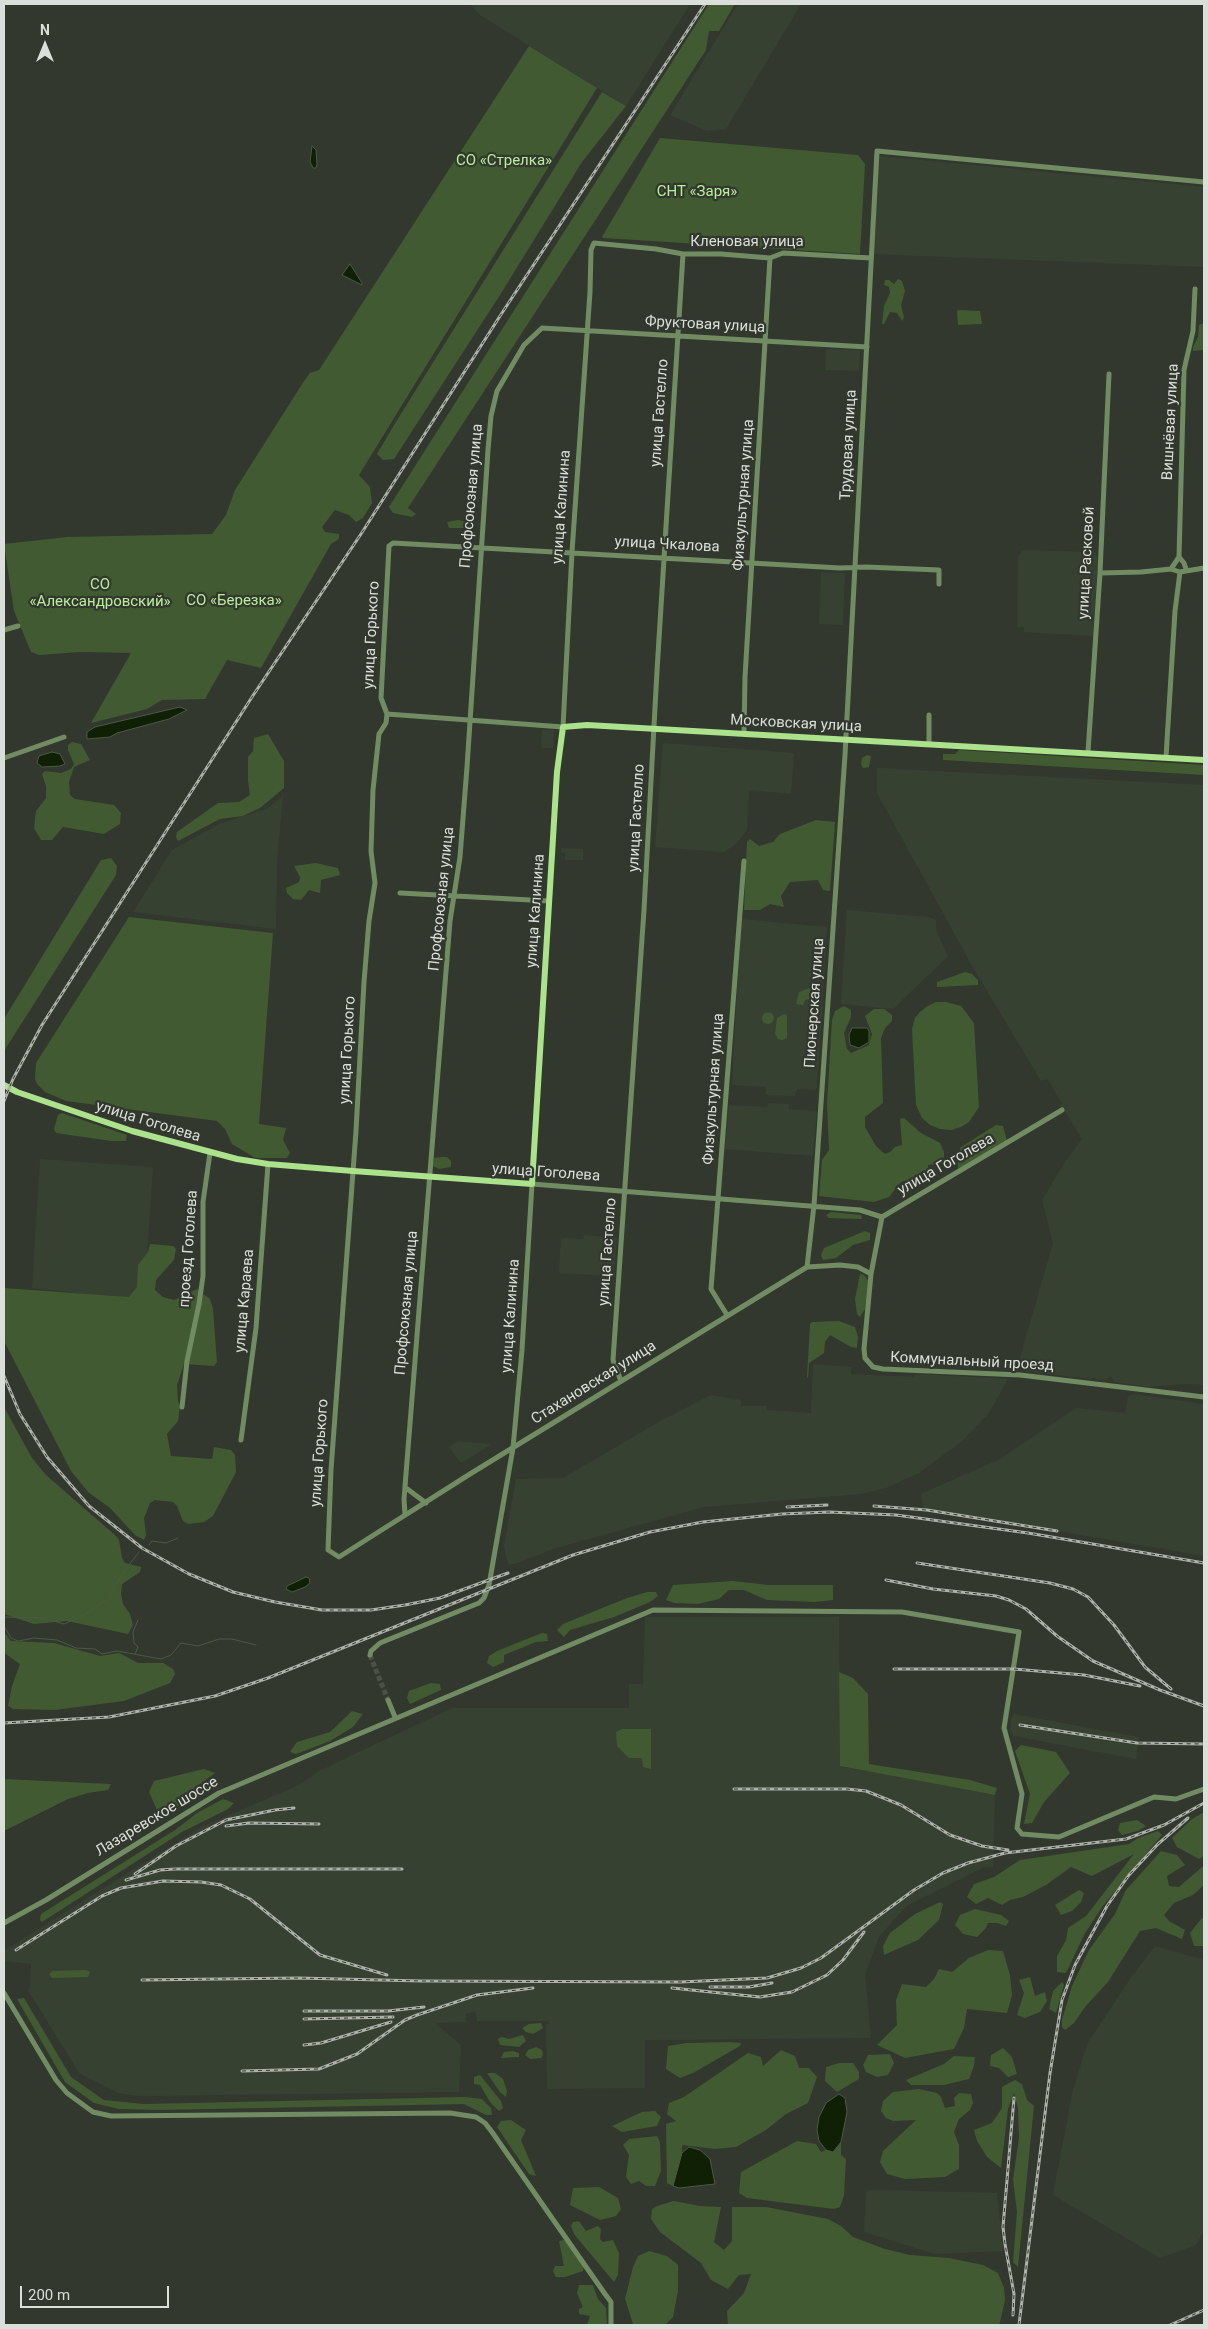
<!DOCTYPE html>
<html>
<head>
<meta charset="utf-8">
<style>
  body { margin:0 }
  #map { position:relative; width:1208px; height:2329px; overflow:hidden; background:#32382e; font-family:Roboto,sans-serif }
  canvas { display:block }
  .frame { position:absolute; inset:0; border:5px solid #dbdfd9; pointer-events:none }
  .north { position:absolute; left:20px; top:20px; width:50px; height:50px; -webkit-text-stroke:4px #32382e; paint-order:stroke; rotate:0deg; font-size:14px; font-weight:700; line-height:20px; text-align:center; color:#dbdfd9 }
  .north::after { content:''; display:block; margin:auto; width:18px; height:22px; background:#dbdfd9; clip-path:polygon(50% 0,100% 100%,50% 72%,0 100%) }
  .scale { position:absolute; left:20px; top:2286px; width:149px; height:22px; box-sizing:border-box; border:2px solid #dbdfd9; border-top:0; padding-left:6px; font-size:15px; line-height:18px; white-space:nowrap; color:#dbdfd9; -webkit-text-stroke:4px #32382e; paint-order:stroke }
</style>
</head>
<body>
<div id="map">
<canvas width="1208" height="2329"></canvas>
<div class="frame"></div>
<div class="north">N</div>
<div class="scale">200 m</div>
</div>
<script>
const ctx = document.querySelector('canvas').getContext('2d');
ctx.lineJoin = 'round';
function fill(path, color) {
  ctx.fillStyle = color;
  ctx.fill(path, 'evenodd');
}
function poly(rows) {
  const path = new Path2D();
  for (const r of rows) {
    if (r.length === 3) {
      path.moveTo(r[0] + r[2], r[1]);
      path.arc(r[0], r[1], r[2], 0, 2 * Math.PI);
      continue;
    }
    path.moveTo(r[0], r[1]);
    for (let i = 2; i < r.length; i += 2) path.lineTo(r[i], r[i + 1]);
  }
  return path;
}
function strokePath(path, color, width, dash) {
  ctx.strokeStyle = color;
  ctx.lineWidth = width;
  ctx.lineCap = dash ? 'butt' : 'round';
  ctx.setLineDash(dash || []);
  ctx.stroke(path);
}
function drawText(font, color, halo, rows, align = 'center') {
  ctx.font = font + ' Roboto,sans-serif';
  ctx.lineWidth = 4.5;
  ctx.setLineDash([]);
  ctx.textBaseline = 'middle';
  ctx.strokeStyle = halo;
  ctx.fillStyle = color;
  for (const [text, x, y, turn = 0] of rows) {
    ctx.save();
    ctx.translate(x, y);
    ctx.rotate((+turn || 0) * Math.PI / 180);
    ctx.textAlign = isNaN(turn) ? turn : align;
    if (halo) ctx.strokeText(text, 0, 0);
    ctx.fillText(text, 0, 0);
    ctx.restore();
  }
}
fill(poly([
  [470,4,690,4,626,106,480,15],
  [738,4,801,4,726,129,707,131,670,115],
  [879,156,1204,187,1204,267,874,254],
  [826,349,860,350,859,371,825,370],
  [1023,550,1095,552,1098,559,1093,636,1024,632,1024,627,1017,627,1018,557],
  [821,572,845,573,843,625,819,624],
  [542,730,554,730,553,748,541,748],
  [663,743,794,753,791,794,749,790,747,830,736,844,724,852,655,847],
  [877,768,1204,785,1204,1385,1183,1384,1148,1387,1115,1382,1111,1376,1105,1380,1096,1379,1094,1377,1091,1379,1024,1371,1017,1368,1053,1243,1042,1200,1065,1162,1082,1139,1066,1113,1062,1110,1060,1105,1062,1104,1047,1078,1041,1081,971,964,877,793],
  [283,796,277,860,276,929,133,912,172,850,221,823,267,809],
  [561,848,583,849,583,860,565,860,565,853,561,853],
  [847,910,928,917,936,920,936,930,948,956,893,1009,841,1004],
  [741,919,827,927,817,1088,815,1090,797,1089,795,1096,766,1095,766,1087,732,1085],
  [768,1103,789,1104,789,1109,817,1111,813,1156,725,1149,729,1105,767,1107],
  [40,1159,153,1167,144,1301,32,1288],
  [584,1235,617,1238,613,1276,559,1273,561,1238,583,1239],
  [813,1364,851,1367,851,1374,913,1377,916,1374,1008,1379,989,1413,961,1442,919,1473,886,1488,861,1494,704,1507,553,1549,515,1564,508,1564,504,1545,516,1479,563,1478,664,1419,711,1395,741,1400,741,1406,767,1406,767,1410,811,1413],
  [1133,1394,1204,1404,1204,1556,923,1508,921,1494,1000,1459,1076,1408,1125,1413,1128,1396],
  [458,1441,492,1444,463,1462,460,1462,449,1447],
  [645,1617,839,1617,840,1766,995,1795,993,1867,985,1867,906,1906,879,1937,865,1974,871,2038,645,2040,645,2088,547,2089,546,2024,549,2024,549,2021,477,2021,476,2012,466,2013,466,2022,435,2023,461,2045,459,2092,138,2096,119,2093,79,2073,28,1990,30,1987,31,1964,4,1961,5,1950,201,1827,297,1786,319,1771,452,1708,629,1708,629,1684,643,1684],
  [1014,1714,1139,1737,1136,1759,1013,1736,1010,1729,1011,1718],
  [1155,1946,1204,1960,1204,2230,1196,2245,1160,2258,1053,2195,1072,2094,1087,2044,1130,1979],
  [871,2190,997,2193,1003,2251,935,2254,864,2232,866,2192]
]), '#374132');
fill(poly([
  [709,4,735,4,719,31,709,31,706,50,408,508,416,514,412,517,393,513,389,507],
  [529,46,597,88,359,475,370,487,372,503,363,518,356,522,349,515,335,510,322,527,325,532,339,534,339,539,331,544,261,668,227,660,205,699,162,700,147,709,91,723,131,653,80,652,39,655,31,652,14,611,4,544,67,537,212,534,226,515,235,490,304,381,310,373,319,370],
  [602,92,626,106,582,162,500,295,394,459,383,460,377,454,394,425],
  [660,138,858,155,865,164,860,254,603,238,602,237],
  [898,279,902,281,905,291,901,305,904,317,902,321,897,313,890,312,884,324,882,324,884,306,890,293,889,287,884,285,885,280,889,280,894,284],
  [958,310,980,311,982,324,958,325,957,312],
  [1204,323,1204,350,1193,351,1193,347,1198,337,1199,325],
  [458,520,467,522,465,528,449,528,447,522],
  [268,734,284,761,284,788,260,808,243,816,220,819,178,841,176,837,177,832,218,803,239,802,250,795,248,781,248,757,253,751,254,738],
  [72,742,81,744,90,760,74,767,69,782,70,795,75,799,114,805,121,813,120,824,104,834,63,827,52,840,41,840,34,828,36,811,46,798,46,786,42,774,45,771,61,773,71,769,74,764,68,750,68,745],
  [959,750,1204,765,1204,775,943,760,943,754,955,754],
  [867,755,871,756,869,767,863,768,861,764,862,758],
  [816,820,835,822,830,891,823,890,818,880,790,882,781,896,784,907,770,904,760,910,744,910,747,842,750,839,759,846,773,842,780,834],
  [111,858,117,866,116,875,4,1051,4,1019,101,860],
  [316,863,338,868,340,875,321,880,320,893,309,890,301,900,293,899,287,893,286,888,299,882,300,877,294,866],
  [129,917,273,933,259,1124,286,1128,283,1140,290,1153,287,1158,255,1158,232,1144,225,1129,217,1121,66,1101,45,1092,37,1084,35,1079,36,1063],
  [965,972,972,974,978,980,978,985,937,987,937,982],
  [810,988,813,990,813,998,805,1000,803,1005,796,1004,799,992],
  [936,1002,946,1002,961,1006,974,1023,979,1107,969,1122,961,1127,951,1130,940,1129,930,1125,922,1118,916,1105,912,1029,915,1018,919,1013,926,1007],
  [844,1006,851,1010,851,1017,844,1033,847,1049,851,1053,869,1045,872,1034,865,1016,874,1009,884,1009,892,1015,892,1021,885,1028,881,1038,883,1103,865,1117,865,1127,876,1146,885,1154,890,1152,895,1147,902,1145,900,1119,904,1118,921,1133,940,1143,944,1152,944,1157,938,1164,928,1165,929,1181,924,1184,903,1181,899,1184,889,1197,874,1202,819,1196,822,1160,829,1150,827,1104,832,1020,835,1011],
  [768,1018,6],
  [784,1014,787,1015,787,1038,782,1040,778,1039,775,1034,777,1018],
  [62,1113,127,1135,126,1141,111,1141,56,1133,54,1129,58,1115],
  [996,1125,1003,1126,1007,1141,958,1169,958,1153,961,1147],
  [441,1157,447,1157,451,1161,451,1167,439,1169,433,1166,434,1158],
  [831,1212,861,1215,862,1219,829,1218,826,1215],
  [865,1231,870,1233,870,1240,853,1245,836,1258,823,1260,821,1255,824,1248],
  [150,1244,173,1246,176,1249,174,1260,156,1280,155,1290,163,1297,174,1300,197,1289,210,1299,213,1309,217,1362,214,1366,184,1364,177,1385,178,1401,180,1406,178,1421,167,1434,171,1456,212,1459,214,1447,231,1450,235,1455,236,1472,213,1516,204,1522,188,1524,183,1521,177,1506,173,1502,155,1500,150,1503,144,1518,146,1535,144,1540,135,1535,110,1508,88,1492,71,1471,4,1341,4,1288,129,1297,137,1287,138,1265,148,1252],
  [860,1274,864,1275,868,1280,865,1309,860,1317,857,1314,855,1299],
  [839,1321,855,1327,858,1337,857,1348,851,1347,830,1335,825,1342,824,1353,809,1363,808,1378,807,1377,810,1324,812,1322],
  [4,1407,32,1458,46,1475,116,1536,119,1540,122,1558,125,1563,141,1567,140,1572,122,1584,121,1594,123,1604,130,1614,133,1625,128,1634,67,1621,34,1624,4,1614],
  [733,1581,769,1585,833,1585,833,1600,815,1602,767,1600,744,1590,729,1590,719,1599,698,1604,675,1603,666,1600,673,1585],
  [647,1592,656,1592,658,1596,650,1602,614,1617,570,1630,564,1637,557,1630,563,1624,627,1598],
  [4,1632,11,1641,54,1643,100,1656,119,1653,138,1663,163,1663,173,1669,175,1674,170,1683,124,1701,55,1710,13,1709,8,1706,12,1686,20,1664,4,1653],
  [542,1633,547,1634,548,1641,536,1642,504,1655,504,1662,493,1667,487,1663,489,1656,497,1651],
  [839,1672,853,1678,868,1694,869,1764,970,1780,997,1788,995,1795,840,1766],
  [431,1683,440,1684,441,1690,410,1704,407,1698,409,1691],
  [352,1711,363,1714,353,1727,330,1741,296,1754,290,1752,297,1742,330,1732],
  [622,1729,651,1729,651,1769,643,1767,642,1758,629,1758,617,1746,616,1732],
  [1021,1745,1056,1752,1070,1773,1044,1802,1032,1823,1024,1824,1030,1794,1015,1751],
  [204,1769,215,1773,193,1789,194,1796,148,1826,146,1823,157,1810,149,1792,154,1781],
  [4,1779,111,1784,108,1790,88,1793,68,1799,4,1831],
  [223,1799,234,1803,228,1809,182,1832,42,1922,40,1920,41,1914,175,1830,197,1813],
  [1204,1812,1204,1856,1199,1859,1177,1847,1172,1838,1192,1819],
  [1137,1820,1146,1826,1138,1831,1122,1835,1118,1830,1120,1823],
  [1158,1831,1162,1835,1102,1907,1084,1935,1066,1973,1057,1972,1057,1956,1066,1940,1068,1928,1086,1916,1134,1854,1092,1876,1071,1867,1046,1885,1023,1897,1010,1900,1002,1905,988,1898,976,1904,967,1897,974,1884,994,1877,1020,1860,1129,1844,1138,1838],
  [1161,1851,1177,1855,1185,1865,1167,1876,1169,1886,1179,1887,1202,1867,1204,1868,1204,1885,1193,1895,1174,1903,1164,1915,1169,1921,1185,1930,1182,1939,1156,1928,1140,1931,1108,1982,1085,2007,1074,2023,1065,2030,1062,2027,1062,2020,1072,1986,1089,1950,1115,1914,1126,1890],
  [1079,1890,1084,1893,1081,1902,1072,1911,1061,1915,1055,1905],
  [940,1902,943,1904,939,1920,918,1940,884,1955,883,1946,890,1933,915,1914],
  [975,1909,1001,1915,1009,1921,1006,1926,997,1923,988,1923,986,1928,977,1937,963,1934,955,1925,960,1915],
  [1202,1918,1204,1918,1204,1946,1194,1946,1190,1933],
  [988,1950,1003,1951,1010,1975,1012,1995,1007,2013,967,2009,964,2028,954,2049,905,2058,877,2045,897,2025,896,2000,902,1984,926,1987,934,1979,939,1969,952,1972,969,1958],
  [86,1970,90,1972,88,1977,52,1978,49,1974,52,1971],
  [1030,1977,1035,1996,1045,1992,1047,2001,1040,2012,1025,2018,1017,2015,1024,1993,1019,1980],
  [1062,1982,1064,1985,1056,2013,1049,2009,1053,1991],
  [24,1998,71,2077,104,2100,144,2104,464,2097,482,2099,491,2108,492,2115,486,2115,464,2104,159,2110,119,2109,94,2103,65,2082,17,1999],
  [541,2023,543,2028,533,2034,526,2032,522,2028,529,2024],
  [523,2035,526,2041,519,2047,500,2045,498,2039,502,2037,509,2039],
  [730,2042,741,2043,740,2046,693,2073,680,2078,666,2069,668,2046,687,2043],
  [536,2047,542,2050,543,2055,541,2058,530,2059,525,2055,528,2050],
  [1003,2048,1012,2057,1017,2074,1008,2077,999,2068,990,2066,991,2055],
  [781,2050,795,2056,799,2068,809,2068,817,2077,808,2103,786,2114,766,2130,736,2147,715,2149,682,2145,682,2153,673,2186,667,2183,666,2124,676,2121,667,2114,669,2103,684,2097,748,2053,761,2057,763,2066],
  [513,2051,519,2053,519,2057,501,2058,504,2052],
  [890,2054,894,2063,888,2075,877,2077,866,2072,863,2065,868,2055],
  [954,2056,975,2057,974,2066,969,2079,944,2085,911,2085,906,2080,944,2064],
  [839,2063,853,2063,859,2072,859,2079,837,2092,825,2081,826,2067],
  [487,2073,495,2073,503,2079,507,2091,506,2097,500,2092],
  [480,2075,501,2101,503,2108,499,2111,490,2102,480,2085,474,2084,474,2077],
  [1015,2080,1022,2084,1027,2100,1034,2106,1018,2267,1013,2262,1017,2212,1013,2180,1019,2138,1018,2108,1014,2093,1008,2109,1001,2168,987,2157,977,2141,974,2130,992,2123,1002,2108,1002,2087],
  [919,2089,937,2093,941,2097,945,2108,955,2106,954,2098,959,2093,971,2094,973,2103,970,2110,959,2119,954,2132,959,2145,959,2169,945,2177,905,2179,887,2174,880,2162,883,2151,916,2120,893,2121,886,2118,881,2111,883,2101,893,2092],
  [655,2111,661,2117,657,2126,622,2132,612,2126,642,2112],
  [511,2120,526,2130,521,2140,536,2176,529,2174,497,2127,501,2121],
  [657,2136,660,2142,661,2171,655,2186,646,2186,639,2181,631,2184,626,2177,629,2155,623,2145,629,2139],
  [797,2141,816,2144,821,2152,826,2150,833,2152,841,2142,841,2155,846,2159,844,2195,840,2207,834,2209,747,2198,739,2193,741,2172],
  [599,2187,618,2198,621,2209,616,2216,600,2220,570,2205,573,2188],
  [674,2201,700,2206,721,2207,714,2242,724,2250,732,2241,732,2207,766,2207,828,2219,841,2226,853,2237,885,2249,910,2255,949,2258,983,2265,998,2273,1004,2288,1005,2300,1000,2322,999,2325,728,2325,727,2311,744,2293,751,2274,739,2275,728,2289,711,2280,701,2263,660,2232,651,2219,652,2209,657,2206],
  [579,2221,586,2231,598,2226,601,2229,600,2239,603,2242,613,2240,619,2253,618,2275,614,2282,574,2234,571,2226,573,2222],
  [564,2240,584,2264,583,2271,565,2277,556,2277,553,2271,555,2266,564,2266,559,2241],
  [649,2251,667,2256,678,2265,678,2291,673,2317,665,2325,633,2324,625,2299,633,2267,638,2256],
  [579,2285,593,2285,598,2299,606,2308,607,2325,587,2325,590,2316,579,2314,579,2309,583,2307,577,2293]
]), '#415a32');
const water = poly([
  [312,146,316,150,317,164,316,168,313,168,310,162,312,146],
  [350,264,362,283,362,285,342,275,350,264],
  [180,707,187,710,169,719,117,733,110,737,87,739,87,732,95,727,180,707],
  [52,752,60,754,65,764,60,766,42,767,37,763,39,756,52,752],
  [852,1028,867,1028,869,1031,869,1042,859,1048,850,1045,849,1035,852,1028],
  [306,1577,309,1578,310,1583,305,1587,292,1592,286,1589,287,1586,306,1577],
  [839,2094,845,2098,847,2112,841,2142,833,2152,826,2150,819,2141,817,2130,819,2117,826,2103,839,2094],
  [689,2147,700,2150,710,2159,715,2184,679,2188,673,2186,682,2153,689,2147]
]);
fill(water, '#0f2004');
strokePath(water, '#4c5944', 1);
strokePath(poly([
  [149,1545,152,1541,166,1543,178,1538],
  [4,1617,43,1618,64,1624,86,1614,109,1598,122,1574,139,1552],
  [4,1626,11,1638,18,1641,34,1638,57,1640,76,1648,95,1649,102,1654,117,1651,161,1659,171,1655,181,1643,198,1646,219,1639,232,1639,256,1645],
  [135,1654,138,1647,134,1643,133,1632,138,1620]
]), '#4c5944', 1);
strokePath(poly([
  [370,1655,388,1700]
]), '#4b5148', 5, [5, 2.5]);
strokePath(poly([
  [1179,557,1184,563,1186,569],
  [1171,569,1179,557,1184,370,1193,331,1195,289],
  [1100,573,1141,572,1171,569,1180,572,1204,568],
  [4,630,18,626],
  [387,714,563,727,572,552,590,292,591,250,594,243,656,249,683,254,721,254,770,258,783,253,871,258],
  [744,734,745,677,770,258],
  [929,744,929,715],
  [1088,752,1100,573,1109,374],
  [1166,757,1175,611,1180,572],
  [4,758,64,737],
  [400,893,549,901],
  [882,1217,871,1274,864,1349,865,1358,873,1367,883,1369,1020,1375,1204,1397],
  [807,1267,814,1205,845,755,877,151,1204,182],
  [871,1274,858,1267,840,1265,807,1267,470,1474,339,1557,328,1550,331,1470,356,1131,364,982,369,921,375,883,371,851,373,790,379,734,386,723,387,714,381,698,389,546,393,543,840,568,866,567,939,570,939,584],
  [727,1315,711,1289,744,861],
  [621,1381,613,1360,644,910,657,671,683,254],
  [182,1407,187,1361,199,1304,203,1276,203,1202,210,1153],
  [241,1440,256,1328,268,1164],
  [406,1488,426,1503],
  [405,1515,404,1499,450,921,460,857,467,767,488,450,491,416,497,391,524,345,542,328,867,347],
  [370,1655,371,1651,380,1643,479,1603,484,1598,489,1585,513,1448,522,1350,532,1184,860,1210,882,1217,1062,1110],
  [388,1700,395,1717],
  [4,1923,46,1900,219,1793,653,1610,902,1612,1019,1632,1004,1728,1022,1794,1017,1828,1022,1834,1059,1837,1154,1797,1176,1799,1204,1789],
  [4,1993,56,2080,67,2093,93,2112,111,2116,450,2113,476,2117,485,2123,492,2132,605,2294,611,2302,611,2325]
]), '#718c63', 5);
strokePath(poly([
  [4,1085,17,1092,132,1131,237,1159,268,1164,353,1171,532,1184,557,772,563,727,587,725,1204,760]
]), '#abe28b', 6);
const rail = poly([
  [4,1101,13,1079,42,1025,252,697,361,534,500,316,705,4],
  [4,1376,20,1414,47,1457,89,1506,142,1548,189,1574,233,1592,275,1602,322,1610,371,1610,405,1605,440,1598,508,1573],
  [874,1506,927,1510,1057,1531],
  [787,1507,827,1505],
  [917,1563,1050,1583,1073,1589,1088,1597,1114,1625,1145,1667,1171,1689],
  [886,1580,933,1589,996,1596,1009,1600,1026,1609,1057,1636,1093,1661,1160,1690,1204,1706],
  [894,1669,1014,1669,1084,1675,1140,1686],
  [4,1723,109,1717,215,1696,268,1678,573,1555,650,1532,703,1522,782,1514,829,1512,896,1515,1028,1533,1204,1563],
  [1020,1725,1137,1743,1204,1744],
  [734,1789,847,1789,866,1791,901,1805,950,1835,982,1846,1008,1850],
  [226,1826,249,1823,319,1824],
  [135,1874,176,1846,226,1820,275,1810,294,1808],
  [126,1880,160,1870,175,1869,402,1869],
  [16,1950,102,1896,121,1888,163,1881,201,1882,221,1885,250,1899,320,1955,387,1975],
  [142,1980,298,1978,422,1981,680,1982,767,1978,801,1968,821,1958,914,1890,943,1873,968,1863,1005,1853,1126,1839,1164,1825,1204,1803],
  [710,1987,749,1987,772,1983],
  [672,1988,760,1997,792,1992,827,1975,843,1960,864,1932],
  [304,2011,388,2011,424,2007],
  [304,2019,393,2017],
  [304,2045,321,2043,391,2022],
  [242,2071,319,2069,357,2054,405,2020,417,2015,477,1995,533,1988],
  [1013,2315,1014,2294,1005,2244,1003,2227,1014,2098],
  [1019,2325,1050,2073,1062,2000,1075,1965,1107,1906,1129,1875,1158,1844,1188,1818],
  [1170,2325,1204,2310]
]);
strokePath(rail, '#adb2ab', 3);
strokePath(rail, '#32382e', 1, [4]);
drawText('15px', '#b9ee9b', '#32382e', [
  ["СО «Стрелка»",504,161],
  ["СНТ «Заря»",697,192],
  ["СО",100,585],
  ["«Александровский»",100,602],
  ["СО «Березка»",234,601]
]);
drawText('15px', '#dbdfd9', '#32382e', [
  ["Кленовая улица",747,242],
  ["Фруктовая улица",705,325,3],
  ["улица Гастелло",660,413,-86],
  ["Вишнёвая улица",1171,422,-87],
  ["Трудовая улица",849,445,-87],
  ["Физкультурная улица",744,495,-86],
  ["Профсоюзная улица",472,496,-85],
  ["улица Калинина",562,507,-86],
  ["улица Чкалова",667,545,3],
  ["улица Расковой",1087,563,-87],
  ["улица Горького",372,635,-87],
  ["Московская улица",796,724,3],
  ["улица Гастелло",637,818,-87],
  ["Профсоюзная улица",442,899,-84],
  ["улица Калинина",536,911,-86],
  ["Пионерская улица",815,1003,-86],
  ["улица Горького",348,1050,-87],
  ["Физкультурная улица",714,1089,-86],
  ["улица Гоголева",148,1122,17],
  ["улица Гоголева",946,1165,-30],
  ["улица Гоголева",546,1173,4],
  ["проезд Гоголева",189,1249,-86],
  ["улица Гастелло",608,1252,-86],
  ["улица Караева",245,1301,-85],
  ["Профсоюзная улица",407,1303,-85],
  ["улица Калинина",511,1316,-86],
  ["Коммунальный проезд",972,1362,3],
  ["Стахановская улица",594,1383,-32],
  ["улица Горького",320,1453,-86],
  ["Лазаревское шоссе",157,1817,-31]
]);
</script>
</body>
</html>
